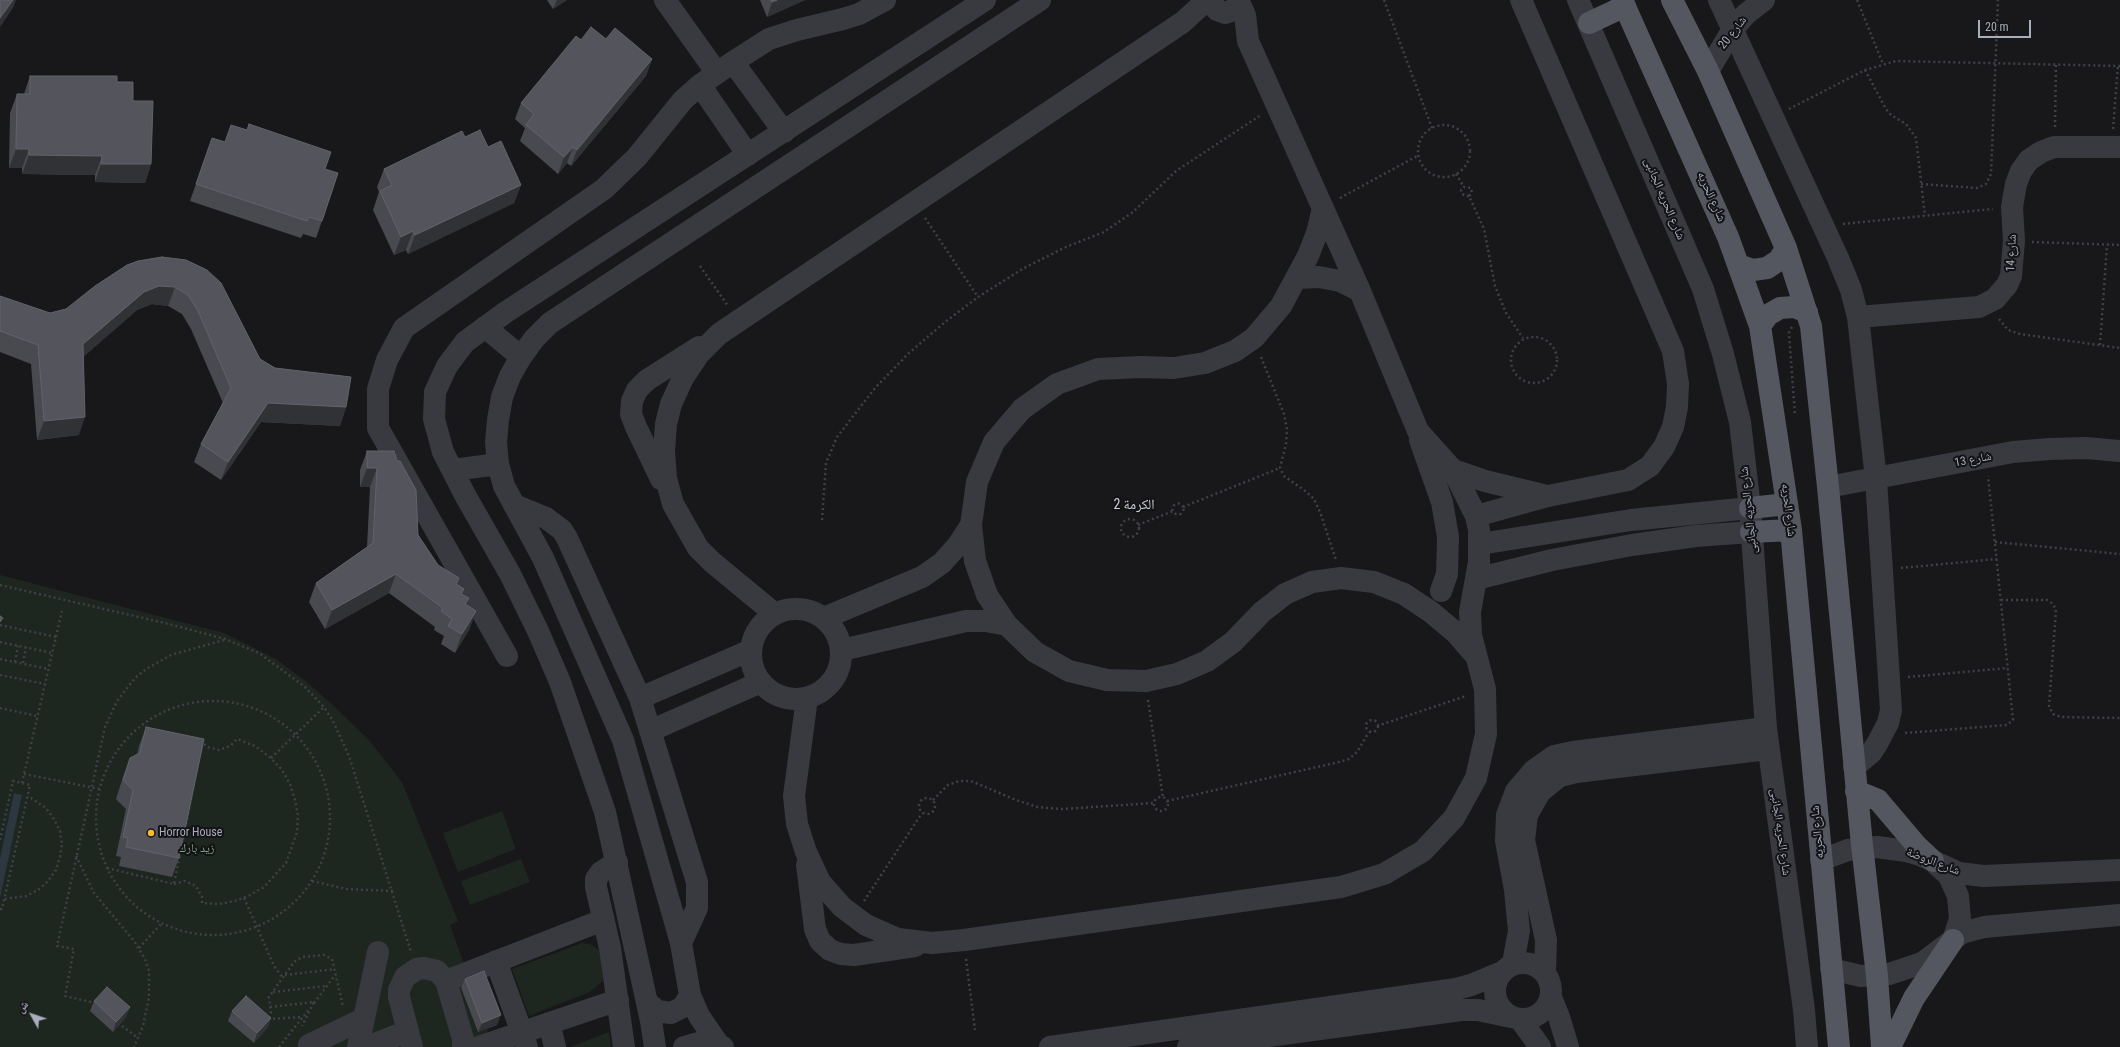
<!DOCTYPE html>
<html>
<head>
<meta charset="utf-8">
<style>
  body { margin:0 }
  #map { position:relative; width:2120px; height:1047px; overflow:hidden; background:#18181b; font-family:"Roboto Condensed","Noto Naskh Arabic",sans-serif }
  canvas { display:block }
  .north { position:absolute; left:12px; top:995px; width:40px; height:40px; -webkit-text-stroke:3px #131316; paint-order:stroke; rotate:310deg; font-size:11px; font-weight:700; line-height:16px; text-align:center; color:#a9aebc }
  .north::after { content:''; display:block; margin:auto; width:14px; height:18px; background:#a9aebc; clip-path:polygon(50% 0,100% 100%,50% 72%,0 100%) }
  .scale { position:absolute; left:1978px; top:20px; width:53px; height:18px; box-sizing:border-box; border:2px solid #a9aebc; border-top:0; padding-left:5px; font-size:12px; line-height:14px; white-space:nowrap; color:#a9aebc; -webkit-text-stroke:3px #131316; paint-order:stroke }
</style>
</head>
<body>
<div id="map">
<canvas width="2120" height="1047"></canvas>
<div class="north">ش</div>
<div class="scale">20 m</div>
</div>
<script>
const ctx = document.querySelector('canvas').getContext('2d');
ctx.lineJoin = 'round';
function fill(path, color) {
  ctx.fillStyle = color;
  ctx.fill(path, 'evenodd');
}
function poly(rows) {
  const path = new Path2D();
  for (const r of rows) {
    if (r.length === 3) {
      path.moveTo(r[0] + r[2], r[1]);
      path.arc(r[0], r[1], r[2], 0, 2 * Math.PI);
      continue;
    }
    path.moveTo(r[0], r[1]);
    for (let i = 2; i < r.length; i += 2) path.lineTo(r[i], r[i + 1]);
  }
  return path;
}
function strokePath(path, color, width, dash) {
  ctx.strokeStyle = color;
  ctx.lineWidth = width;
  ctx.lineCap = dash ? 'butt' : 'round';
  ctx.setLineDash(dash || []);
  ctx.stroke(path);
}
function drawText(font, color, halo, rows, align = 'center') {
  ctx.font = font + ' "Roboto Condensed","Noto Naskh Arabic",sans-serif';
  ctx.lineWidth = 4;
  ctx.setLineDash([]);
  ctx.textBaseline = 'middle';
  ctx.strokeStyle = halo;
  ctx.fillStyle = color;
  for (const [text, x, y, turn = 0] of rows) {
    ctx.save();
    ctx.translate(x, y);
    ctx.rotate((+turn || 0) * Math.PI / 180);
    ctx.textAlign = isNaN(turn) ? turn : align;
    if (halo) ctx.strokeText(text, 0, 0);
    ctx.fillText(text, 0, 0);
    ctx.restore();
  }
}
fill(poly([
  [0,575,224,633,276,659,307,682,336,708,369,740,402,782,458,921,450,925,467,972,458,981,478,1032,487,1029,494,1047,0,1047],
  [502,811,516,849,458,872,443,833],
  [521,859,530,882,470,905,461,881],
  [582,943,590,944,598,949,603,955,606,972,603,981,590,992,529,1016,512,969],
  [609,1032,611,1047,570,1047]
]), '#1d261f');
fill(poly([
  [14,793,22,795,0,898,0,858]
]), '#2c3740');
strokePath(poly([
  [1384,0,1432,128],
  [1857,0,1883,64],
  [1865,70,1886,109,1891,115,1906,124,1916,138,1925,216],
  [1789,109,1865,70,1896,61,2120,66],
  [1444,151,26],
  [2055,127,2056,64],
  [2113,129,2118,65],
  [1456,174,1464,187],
  [1921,184,1977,188,1986,184,1991,174,1998,0],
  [1469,196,1466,196,1462,194,1461,190,1464,187,1471,188,1472,193,1469,196,1484,229,1495,286,1506,313,1523,338],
  [1340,198,1419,155],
  [925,218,978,297],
  [1843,224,1993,209],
  [2032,242,2120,245],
  [700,266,728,306],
  [1999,319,2008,330,2020,334,2120,348],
  [1792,327,1789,333,1795,415],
  [1534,360,23],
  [2100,345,2107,245],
  [1261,357,1284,414,1287,429,1286,444,1280,468,1284,476,1304,490,1314,499,1320,512,1336,560],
  [1178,509,5.5],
  [1183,507,1280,468],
  [1130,528,9],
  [822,520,826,463,837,437,875,388,909,353,945,322,978,297,1024,268,1066,247,1104,232,1133,212,1176,171,1261,115],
  [1138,525,1173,511],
  [1995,542,2120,554],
  [1901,568,1997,559],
  [0,585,169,624,225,639,259,653,304,686,324,707,333,721,349,756,411,952],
  [2001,600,2047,600,2053,604,2056,610,2049,706,2053,714,2061,717,2120,718],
  [0,625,56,637],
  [0,642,52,653],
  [0,659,48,669],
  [15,662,18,646],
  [23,663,26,647],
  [0,675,45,684],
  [1908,677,2008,668],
  [1148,700,1163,798],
  [213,818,117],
  [0,708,37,716],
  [1372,726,6],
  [1377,726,1466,696],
  [1905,733,2007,725,2013,720,1988,476],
  [271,758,324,707],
  [24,774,100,789],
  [22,783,62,611],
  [1161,804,7],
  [927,806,8],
  [933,800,948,785,959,781,971,781,1016,800,1037,807,1062,809,1154,803],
  [1167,801,1339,762,1349,759,1357,752,1369,732],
  [0,840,13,781,30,785,2,909,0,909],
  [76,856,94,893,134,941,145,959,149,971,149,997,143,1026,134,1047],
  [107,868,174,884,203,738],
  [312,881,346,889,393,891],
  [174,884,185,881,196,886,202,897,202,903,219,904,235,901,250,895,264,887,286,863,297,832,298,816,295,800,290,784,282,770,271,758,255,746,237,739,230,746,219,750,207,747,203,743],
  [244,898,274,966,283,978],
  [5,899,26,896,38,890,48,881,56,870,60,857,62,844,60,831,54,819,46,808,28,796],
  [864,901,922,813],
  [139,948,161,924],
  [966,959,975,1030],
  [285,975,335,969],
  [273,992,326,986],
  [91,1002,65,996,74,949,57,946,105,727,117,701,135,678,146,669,171,655,224,640],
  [314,1003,336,974],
  [270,1007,314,1002,302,1026],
  [269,1018,271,1013,269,997,294,962,302,957,324,955,332,959,343,1007],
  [268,1019,303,1017],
  [122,1026,138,1038],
  [279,1047,310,1008]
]), '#3e4147', 2.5, [2, 3]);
strokePath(poly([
  [665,0,717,73],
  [1210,0,1217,10,1225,13,1234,10,1239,0],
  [1578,0,1703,289,1723,354,1740,422,1750,508,1766,728,1804,1010,1807,1047],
  [1719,0,1838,258,1851,290,1858,317,1876,479,1891,710,1888,723,1877,744,1871,753,1854,767],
  [733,62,784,132],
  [1708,71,1733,29,1746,14,1764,0],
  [700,85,748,155],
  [1323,208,1317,233,1308,256,1281,306,1254,338,1235,351,1205,363,1174,368,1141,367,1098,369,1057,384,1022,409,994,442,977,482,971,525,975,561,987,595,1007,625,1035,652,1069,671,1107,680,1146,681,1177,674,1207,661,1233,642,1262,612,1285,594,1312,582,1341,578,1374,582,1404,594,1431,612,1456,633,1475,655],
  [1296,278,1319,277,1340,281,1360,291],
  [1858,317,1979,307,1995,299,2007,285,2011,276,2014,241,2012,207,2016,184,2021,171,2029,160,2041,152,2054,147,2120,147],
  [485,327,521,357],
  [1420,440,1442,502,1448,537,1447,574,1441,591],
  [453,470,498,464],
  [1453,470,1485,481,1543,495],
  [661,479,636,427,631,414,632,401,637,390,647,380,699,347],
  [1828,487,2013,452,2049,449,2086,448,2120,451],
  [514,505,546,518,562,530,567,538,640,698,697,882,697,908,681,943],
  [1476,516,1548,496,1628,480,1650,466,1664,447,1673,427,1677,407,1678,384,1673,351,1521,0],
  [1480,544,1631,520,1750,508],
  [1476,579,1552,560,1632,545,1696,536,1751,532],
  [796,654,45],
  [775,614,712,562,698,548,673,504,666,478,664,451,666,424,671,404,683,378,699,354,719,334,1183,22,1207,0],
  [824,618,922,577,942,563,958,545,971,525],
  [842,650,966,621,986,621,1007,625],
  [507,656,378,428,378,389,387,360,404,328,604,189,637,157,683,100,700,85,733,62,769,39,797,30,843,19,859,14,885,0],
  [640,698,751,650],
  [807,698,794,796,797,824,806,852,820,882,842,907,866,925,898,939,932,943,964,940,1341,887,1384,874,1423,851,1454,818,1476,778,1486,734,1485,689,1471,635,1470,612,1479,562,1479,530,1476,516,1453,470,1418,431,1360,291,1248,41,1245,15,1239,2],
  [650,731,761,682],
  [1821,860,1848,850,1877,847,1906,851,1920,855,1959,873,1984,876,2120,870],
  [617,862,601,872,596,879,596,887,610,948,624,1047],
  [807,865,815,929,820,941,830,950,841,954,854,955,915,946],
  [1937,865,1949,876,1958,896,1960,919,1953,940],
  [496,961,527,1047],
  [1523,991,28],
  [1513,963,1519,931,1515,890,1506,841,1507,815,1516,791,1533,771,1554,756,1573,752,1766,728],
  [1831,969,1861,976,1889,974,1922,963,1962,933,1984,927,2120,915],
  [1545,972,1546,940,1524,840,1527,815,1540,792,1560,776,1576,772,1768,749],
  [446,981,603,920],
  [1551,997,1559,1017,1568,1047],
  [647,1002,657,1011,671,1013,683,1007,690,995],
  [1520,1019,1540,1047],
  [549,1023,555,1047],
  [309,1045,363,1019],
  [719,1045,699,1016,690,995,681,943,623,740,543,558,504,486,498,464,496,442,498,420,502,397,510,376,521,357,534,339,550,323,1040,0],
  [358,1047,378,952],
  [367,1047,408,1031],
  [412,1047,399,997,399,990,405,977,417,969,424,968,437,971,446,981,463,1039,463,1047],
  [479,1047,618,1000],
  [655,1047,651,1021,605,812,560,682,538,631,510,574,465,495,443,452,434,419,435,392,447,366,465,342,506,312,985,0],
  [684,1047,698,1043,709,1043,723,1047],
  [1050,1047,1456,989,1471,985,1500,973],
  [1188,1047,1461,1010,1478,1010,1511,1017]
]), '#393a40', 22);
strokePath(poly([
  [1622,0,1728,237,1760,326,1791,530,1839,1047],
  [1672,0,1708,71,1786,248,1811,326,1828,487,1862,845,1877,976,1882,1047],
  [1589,23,1625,6],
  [1739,265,1753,270,1767,268,1779,260,1786,248],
  [1760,326,1768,315,1780,308,1794,307,1807,312],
  [1750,508,1787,504],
  [1751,532,1791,530],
  [1856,791,1878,800,1917,846,1933,861],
  [1890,1047,1914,998,1953,940]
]), '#54575f', 22);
fill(poly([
  [547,0,567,0,553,9],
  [760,0,805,0,767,17],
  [606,39,652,59,646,76,571,166,567,163,558,174,520,141,525,128,515,119,521,103,581,40],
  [30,76,117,82,133,101,151,164,145,183,95,182,95,175,22,174,22,168,9,168,10,113,17,94,24,94],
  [465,137,488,147,521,185,514,203,408,254,406,250,394,255,373,210,379,192,377,187,384,169],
  [225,142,325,169,322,221,316,238,303,234,301,238,190,201,206,155],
  [162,257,260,359,275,368,346,407,340,426,261,422,221,480,194,462,201,444,223,403,191,329,182,314,168,306,152,304,137,310,83,357,79,435,37,440,31,364,0,352,0,296,50,313,66,309],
  [367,451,418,535,438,565,459,578,457,584,464,589,462,594,466,605,476,611,469,630,455,653,441,644,444,636,434,630,435,627,389,593,325,629,309,602,316,583,367,547,370,487,360,487,360,470],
  [146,727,179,858,172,877,119,866,121,857,116,856,126,809,116,799,123,777,130,758,137,755,139,746],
  [465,979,497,1025,478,1032,461,988],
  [94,1001,130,1007,126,1017,113,1032,90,1011],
  [232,1011,271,1018,268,1027,254,1043,228,1021]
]), '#494a50');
fill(poly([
  [13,0,16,0,13,8,0,27,0,18],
  [557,0,567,0,553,9],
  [777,0,805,0,767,17,772,2],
  [652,59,646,76,571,166,577,150],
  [573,147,567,163,558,174,564,157],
  [16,149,29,149,22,168,9,168],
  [29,155,102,156,95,175,22,174],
  [101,164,151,164,145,183,95,182],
  [521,185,514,203,408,254,415,235],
  [413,231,406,250,394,255,401,237],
  [159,286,175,287,168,306,152,304,137,310,76,363,83,344,144,292],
  [268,403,346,407,340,426,261,422,221,480,228,462],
  [85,417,79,435,37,440,44,421],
  [367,468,377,468,370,487,360,487],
  [396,574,389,593,325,629,332,610],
  [476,611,469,630,455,653,462,634],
  [130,1007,126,1017,113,1032,116,1022],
  [501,1015,497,1025,478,1032,482,1023],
  [271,1018,268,1027,254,1043,257,1033]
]), '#313236');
const building = poly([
  [0,0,13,0,0,18,0,0],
  [771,0,777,0,772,2,771,0],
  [591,27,606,39,615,28,652,59,577,150,573,147,564,157,526,125,534,114,521,103,576,36,581,40,591,27],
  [30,76,117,76,117,82,133,82,133,101,153,101,151,164,101,164,102,156,29,155,29,149,16,149,17,94,30,94,30,76],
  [249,124,331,152,325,169,338,173,322,221,309,217,307,221,196,184,212,138,225,142,231,125,247,130,249,124],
  [480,130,488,147,501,141,521,185,415,235,413,231,401,237,380,191,392,185,384,169,462,131,465,137,480,130],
  [162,257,186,260,207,270,221,283,260,359,275,368,351,377,346,407,268,403,228,462,201,444,231,388,198,311,188,295,175,287,159,286,144,292,83,344,85,417,44,421,38,345,0,331,0,296,50,313,66,309,95,286,127,265,138,261,162,257],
  [367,451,394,451,397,461,400,461,416,490,418,535,438,565,459,578,456,584,464,589,461,594,469,598,465,604,476,611,462,634,448,626,452,619,441,611,443,608,396,574,332,610,316,583,373,543,377,468,367,468,367,451],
  [0,616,3,618,0,622,0,616],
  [146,727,204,739,179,858,126,847,128,838,123,837,133,790,123,780,130,758,140,753,146,727],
  [484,971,501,1015,482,1023,465,979,484,971],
  [107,987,130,1007,116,1022,94,1001,107,987],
  [246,996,271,1018,257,1033,232,1011,246,996]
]);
fill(building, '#54555c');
strokePath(building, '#61636b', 1);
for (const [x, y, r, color] of [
  [151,833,4,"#ffba2c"]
]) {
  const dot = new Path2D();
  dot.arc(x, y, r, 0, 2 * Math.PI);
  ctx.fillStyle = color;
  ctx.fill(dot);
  strokePath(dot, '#131316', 1.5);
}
drawText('12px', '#a9aebc', '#131316', [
  ["شارع 20",1733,33,-52],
  ["شارع الحريه",1711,197,66],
  ["شارع الحريه الجانبى",1664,199,67],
  ["شارع 14",2012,253,-87],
  ["شارع 13",1973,460,-11],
  ["شارع الحريه الجانبى",1749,510,-96],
  ["شارع الحريه",1788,510,83],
  ["شارع الحريه الجانبى",1780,832,82],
  ["شارع الحريه",1818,832,-95],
  ["شارع الروضة",1933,862,21]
]);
drawText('12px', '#a9aebc', '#131316', [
  ["Horror House",159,833]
], 'left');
drawText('12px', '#7ea881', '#131316', [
  ["زيد بارك",197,849]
]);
drawText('14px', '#cbced7', '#131316', [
  ["الكرمة 2",1134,505]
]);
</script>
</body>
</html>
